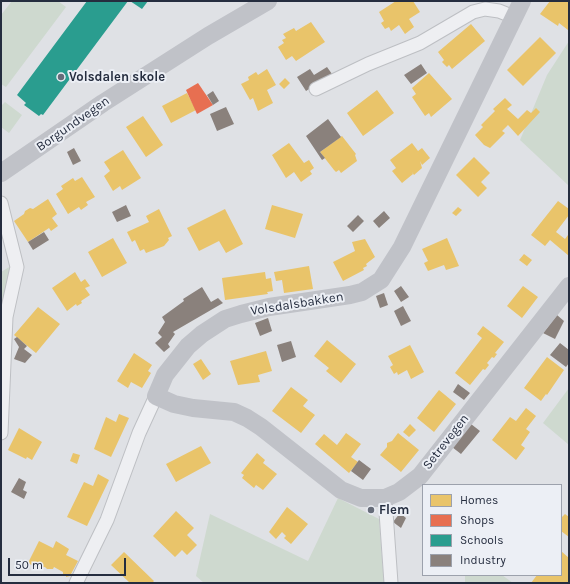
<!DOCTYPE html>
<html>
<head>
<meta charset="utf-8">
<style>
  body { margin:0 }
  #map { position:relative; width:570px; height:584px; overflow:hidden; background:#dfe1e5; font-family:Karla,sans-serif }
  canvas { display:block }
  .frame { position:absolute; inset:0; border:2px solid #252d3f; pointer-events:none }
  .legend { position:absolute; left:422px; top:484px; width:140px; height:92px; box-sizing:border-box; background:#eceff5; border:1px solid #9ca1ac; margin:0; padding:5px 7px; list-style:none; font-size:12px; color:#252d3f }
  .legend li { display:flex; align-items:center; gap:8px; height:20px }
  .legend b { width:20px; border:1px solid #9ca1ac }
  .scale { position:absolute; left:8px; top:558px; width:118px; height:18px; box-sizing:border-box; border:2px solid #252d3f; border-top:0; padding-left:5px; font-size:12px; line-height:14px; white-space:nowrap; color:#252d3f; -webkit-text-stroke:3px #eceff5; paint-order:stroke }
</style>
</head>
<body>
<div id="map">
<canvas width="570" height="584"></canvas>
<div class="frame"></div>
<ul class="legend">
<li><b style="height:11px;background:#e9c46a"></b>Homes</li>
<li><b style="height:11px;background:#e76f51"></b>Shops</li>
<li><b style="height:11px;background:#2a9d8f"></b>Schools</li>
<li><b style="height:11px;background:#8a817c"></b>Industry</li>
</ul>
<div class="scale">50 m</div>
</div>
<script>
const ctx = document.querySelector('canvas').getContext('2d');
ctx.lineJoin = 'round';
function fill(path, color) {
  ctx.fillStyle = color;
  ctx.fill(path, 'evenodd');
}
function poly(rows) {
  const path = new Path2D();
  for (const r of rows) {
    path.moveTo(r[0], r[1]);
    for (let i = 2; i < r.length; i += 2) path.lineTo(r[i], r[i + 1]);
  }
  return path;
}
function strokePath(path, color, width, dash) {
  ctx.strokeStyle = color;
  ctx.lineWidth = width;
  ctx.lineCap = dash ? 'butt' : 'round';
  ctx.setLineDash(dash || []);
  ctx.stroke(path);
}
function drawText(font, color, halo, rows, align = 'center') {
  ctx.font = font + ' Karla,sans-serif';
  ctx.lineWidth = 4;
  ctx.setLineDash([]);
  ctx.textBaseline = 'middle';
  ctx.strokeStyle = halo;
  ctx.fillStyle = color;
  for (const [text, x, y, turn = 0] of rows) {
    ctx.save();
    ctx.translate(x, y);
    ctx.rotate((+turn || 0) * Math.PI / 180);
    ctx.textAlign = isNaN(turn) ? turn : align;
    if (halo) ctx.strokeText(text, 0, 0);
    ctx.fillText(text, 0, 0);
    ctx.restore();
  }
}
fill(poly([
  [12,1,58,1,66,7,6,87,1,84,1,15],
  [569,41,569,186,520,140,547,75],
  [5,102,22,115,9,133,1,127,1,106],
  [11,266,1,316,1,272],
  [569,388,569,445,543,423],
  [338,498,379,519,384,583,204,583,196,576,210,514,308,561],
  [465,575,502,575,513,583,465,583]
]), '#ced9cf');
fill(poly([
  [396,1,413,1,420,12,409,19,414,27,405,34,399,25,391,31,389,27,385,29,381,23,384,21,379,12],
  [550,1,569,1,568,30,559,23,558,26,540,14],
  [311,22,325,42,296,61,292,56,286,60,278,47,284,43,282,40,286,38,283,34,294,28,296,31],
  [471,24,485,41,452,69,449,65,447,67,442,62,444,60,438,52],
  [540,37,556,53,523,86,507,70],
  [267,69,276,85,267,90,273,103,258,111,253,98,250,100,241,84,249,80,248,77,256,72,258,75],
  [429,73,452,99,431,117,429,113,425,116,412,97,416,94,412,88],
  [285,78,290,83,284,89,279,84],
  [377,90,394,113,363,136,347,113],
  [187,93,196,110,171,123,162,106],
  [505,98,512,105,507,109,518,119,527,110,531,113,536,108,540,112,518,136,508,125,502,131,505,133,490,148,484,145,475,135,483,127,481,125,495,111,493,109],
  [143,116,163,145,146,157,126,127],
  [342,136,356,154,355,155,357,161,341,173,339,170,336,172,334,170,320,152],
  [289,143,304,163,309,160,314,168,310,171,312,174,301,182,294,172,286,178,272,155],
  [412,143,418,151,422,148,430,158,422,165,420,161,422,168,414,175,412,172,413,174,402,183,392,171,396,168,390,160],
  [123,150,141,178,122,190,120,186,113,191,104,176,110,171,104,162],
  [474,157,490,173,481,182,487,188,478,197,456,175],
  [82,177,95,197,86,202,88,205,81,210,79,207,68,214,56,194,63,189,61,186,73,178,75,181],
  [48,199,57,214,52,218,58,226,51,231,49,228,28,242,14,221,24,214,25,211,30,208,33,209],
  [558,201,569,209,569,215,556,232,565,239,568,235,569,236,569,256,550,240,545,246,531,235],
  [272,205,303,214,295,238,265,229],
  [458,207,462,210,456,216,452,213],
  [159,209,172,236,168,238,169,240,164,246,146,253,144,249,140,251,135,240,132,242,127,232,149,222,146,216],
  [225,209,243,244,226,253,219,241,199,251,187,228],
  [113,238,127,263,102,277,88,252],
  [447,238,459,266,446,270,444,265,428,271,424,263,428,261,422,249],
  [365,239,375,257,366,264,367,266,363,268,364,270,343,281,333,262,355,251,352,242],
  [524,254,532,260,527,266,519,260],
  [309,266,313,289,284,293,282,280,276,281,274,272],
  [75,272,81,282,85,279,90,286,85,288,90,295,81,301,82,303,77,306,76,304,67,311,52,288],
  [265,272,266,279,271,278,273,291,267,292,268,294,225,300,222,278],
  [523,286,538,297,522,318,507,306],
  [38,307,60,324,36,353,14,335],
  [483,326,504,342,495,353,497,354,494,358,492,357,487,363,489,365,485,370,483,369,470,385,455,373,482,338,477,334],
  [327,340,356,364,341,383,326,371,329,368,314,356],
  [410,345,424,372,411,379,407,370,398,375,397,372,394,374,390,367,393,365,388,356],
  [266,351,272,371,258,375,260,382,238,385,230,361],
  [134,353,152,365,148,371,151,373,142,388,131,382,128,388,117,381],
  [547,357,564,370,547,395,546,394,541,401,524,388],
  [201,359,211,374,203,380,193,364],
  [291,387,308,400,303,406,315,415,301,433,272,411],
  [439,390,456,404,434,432,417,418],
  [526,408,536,416,526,429,530,432,521,445,525,448,516,460,492,440,510,417,516,421],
  [119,414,129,418,111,457,94,449,106,417,116,422],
  [410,424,416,430,409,437,403,432],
  [19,428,42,442,32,460,27,457,26,459,8,450],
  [346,433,361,444,351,457,358,462,349,473,315,444,324,434,337,445],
  [398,433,419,450,401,472,380,455,387,447,387,443,392,441],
  [201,446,211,463,176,482,166,464],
  [73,453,80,455,77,464,70,461],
  [257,453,265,460,263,463,277,474,263,490,256,485,254,488,242,478,244,475,241,473],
  [98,474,109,480,87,526,67,517,84,482,93,486],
  [287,507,308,524,291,544,284,538,286,536,282,532,276,539,269,532],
  [176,511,194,528,187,535,197,545,187,555,182,550,175,557,153,536],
  [565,514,569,517,569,537,561,531,561,518],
  [39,541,53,548,56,541,69,549,66,555,78,561,70,576,66,577,66,575,63,575,63,572,54,567,53,569,47,569,45,567,37,568,28,563],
  [561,551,569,558,569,583,531,583,537,575,561,575],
  [124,552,154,581,152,583,130,583,111,565]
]), '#e9c46a');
fill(poly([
  [198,83,213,105,197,114,186,90]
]), '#e76f51');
fill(poly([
  [87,1,128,1,43,115,41,114,39,116,24,105,26,103,17,95],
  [130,1,148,1,142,9]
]), '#2a9d8f');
fill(poly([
  [421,64,427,73,411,84,404,75],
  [327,67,332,74,306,91,297,77,310,69,314,75],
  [213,91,219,101,213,105,207,95],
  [226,107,234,124,217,131,210,114],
  [328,119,341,137,320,152,325,158,322,160,306,136],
  [74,148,81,161,73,165,67,152],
  [126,205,131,216,117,222,112,212],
  [384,211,390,218,379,228,373,221],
  [358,215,364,221,353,232,347,226],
  [44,232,49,240,33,250,28,242],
  [401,286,409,297,401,302,394,291],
  [202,287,211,302,218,298,223,303,173,332,175,334,168,344,170,347,164,352,155,343,162,337,158,333,165,322,162,317,184,301,183,299],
  [384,293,388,305,380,308,376,296],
  [403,306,411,321,401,326,394,311],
  [557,315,564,321,555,339,543,333],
  [268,318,272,331,260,336,255,323],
  [17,337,27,346,24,349,32,355,25,363,14,359,19,347,14,339],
  [291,341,296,357,282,362,277,345],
  [560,343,569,350,569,363,566,367,550,355],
  [458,384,470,393,464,400,453,392],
  [471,424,480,431,461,454,452,447],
  [359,460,371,469,363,480,351,471],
  [19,478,26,482,23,490,27,492,24,499,11,492],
  [400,513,406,518,401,528,393,522]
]), '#8a817c');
const street = poly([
  [316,89,368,64,420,43,473,12,485,9,499,11,514,17],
  [1,203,17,267,6,317,1,433],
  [385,498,391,583],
  [76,583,107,520,139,433,156,396]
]);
strokePath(street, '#bdbfc3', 15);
strokePath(street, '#eeeff2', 13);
strokePath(poly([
  [522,1,402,247,381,280,362,292,350,295,269,307,241,314,225,319,202,334,188,346,165,375,156,396,174,404,193,408,234,412,247,418,261,427,341,490,361,498,385,498,399,492,420,476,569,286],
  [1,173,103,103,208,36,268,1]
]), '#c0c2c8', 18);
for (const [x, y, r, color] of [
  [61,77,4,"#666c79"],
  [371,510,4,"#666c79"]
]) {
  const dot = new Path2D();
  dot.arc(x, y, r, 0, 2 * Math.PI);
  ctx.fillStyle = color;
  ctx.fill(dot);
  strokePath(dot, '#eceff5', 1.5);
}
drawText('bold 13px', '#252d3f', '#eceff5', [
  ["Volsdalen skole",69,77],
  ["Flem",379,510]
], 'left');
drawText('13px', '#252d3f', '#eceff5', [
  ["Borgundvegen",73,124,-35],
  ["Volsdalsbakken",297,304,-9],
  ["Setrevegen",446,442,-52]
]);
</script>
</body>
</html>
